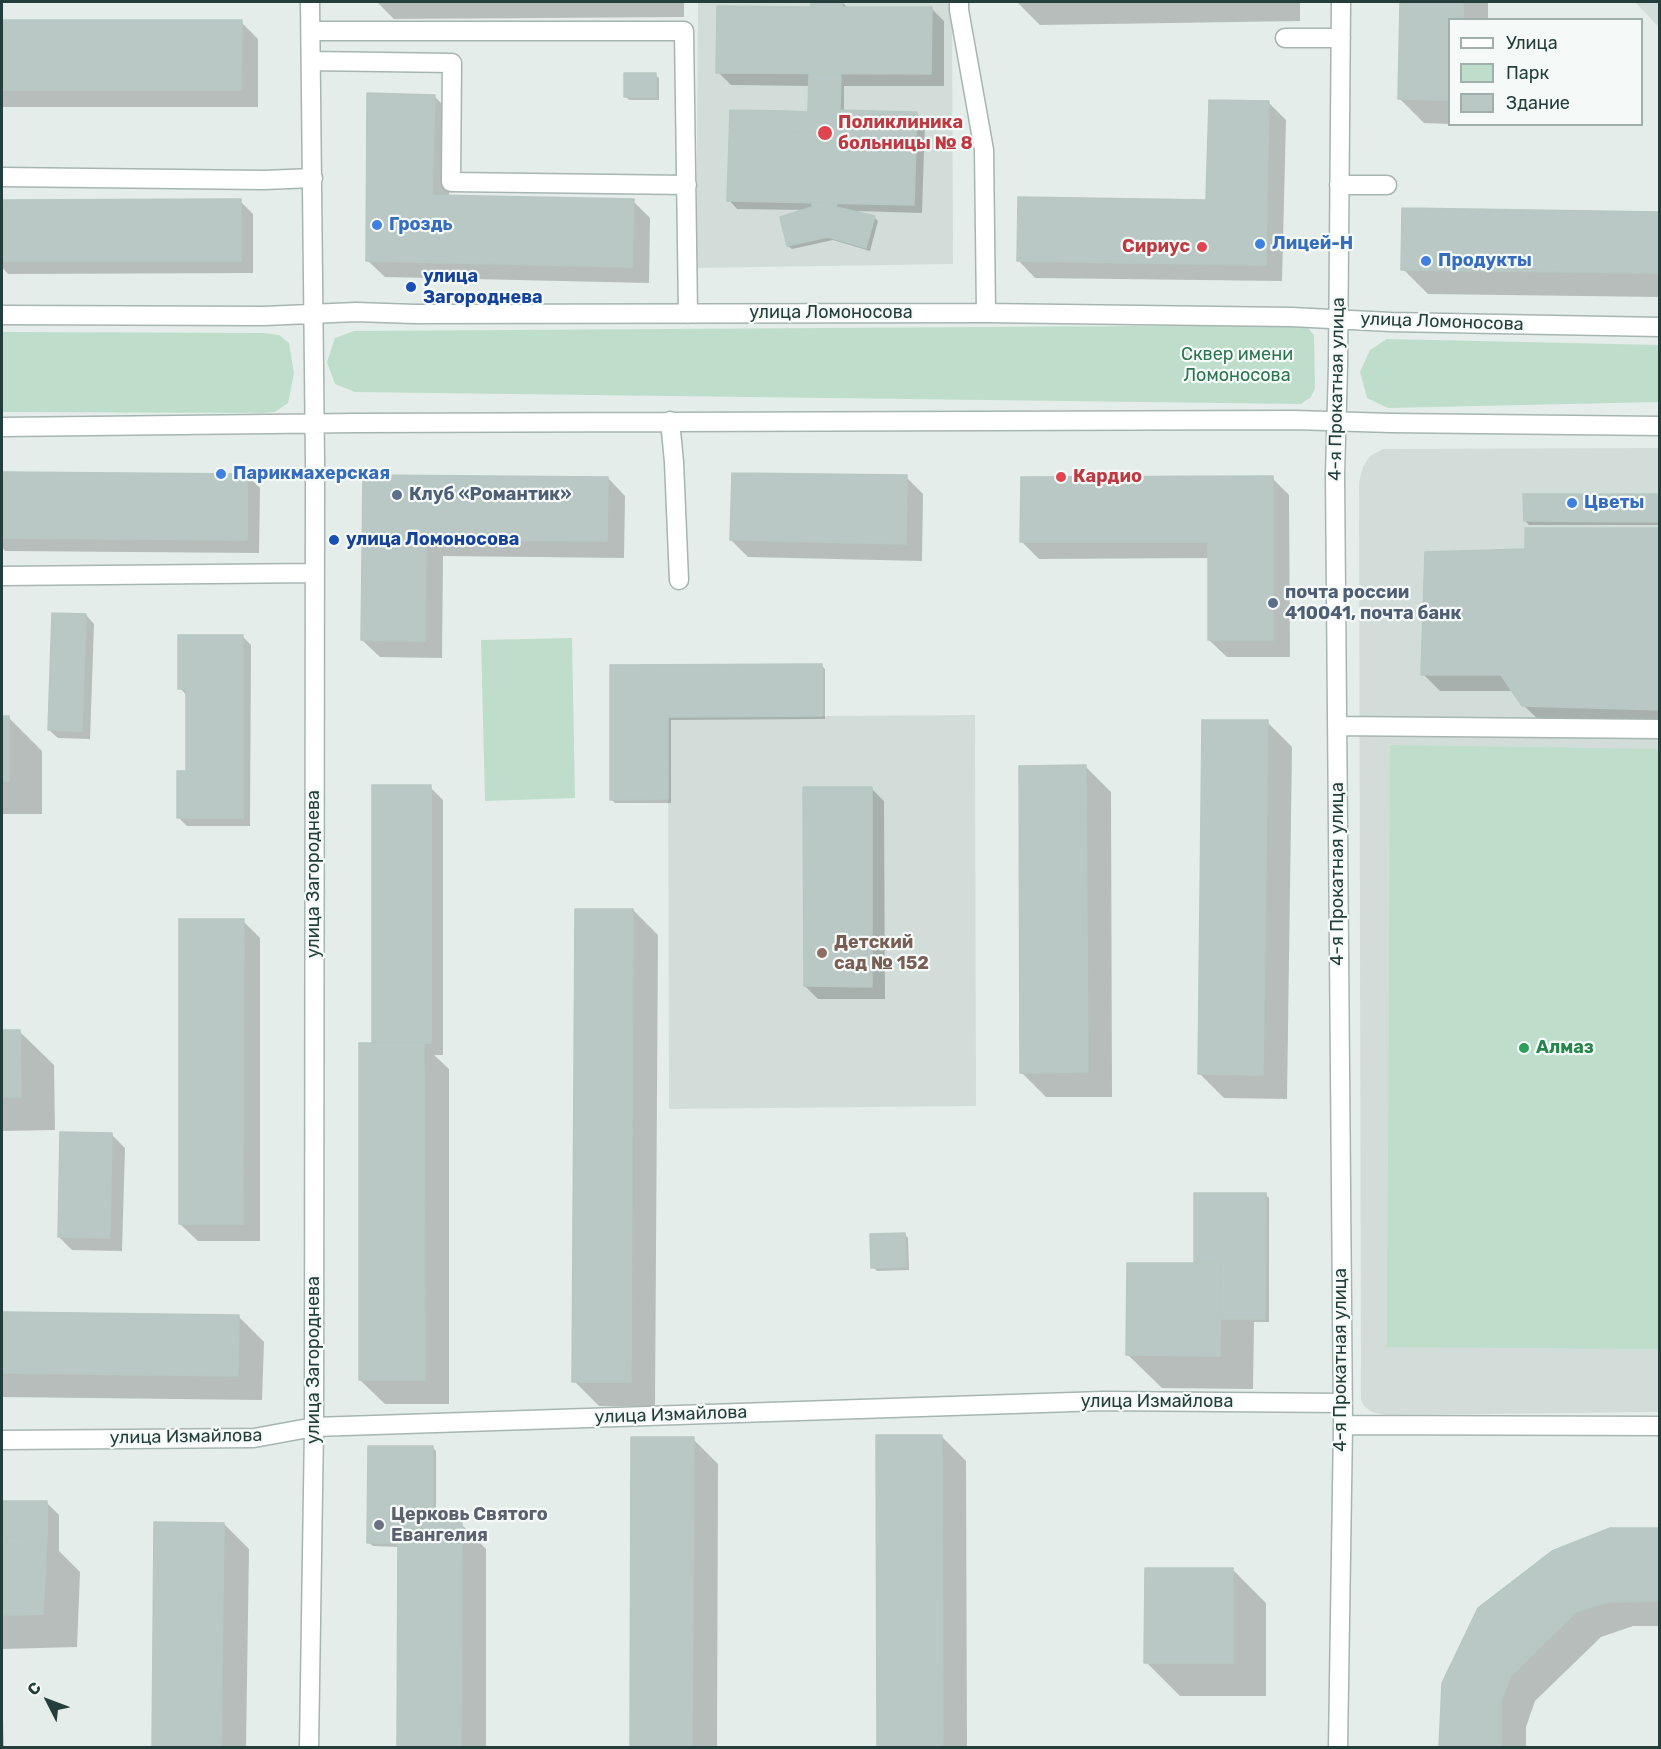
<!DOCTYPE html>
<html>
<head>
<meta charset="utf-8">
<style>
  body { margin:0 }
  #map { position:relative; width:1661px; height:1749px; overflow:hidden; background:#e4edea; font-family:Rubik,sans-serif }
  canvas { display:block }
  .frame { position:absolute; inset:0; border:3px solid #243f3b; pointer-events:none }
  .legend { position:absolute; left:1448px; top:18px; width:195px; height:108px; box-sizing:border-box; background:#f5faf8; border:2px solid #a1afac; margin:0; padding:8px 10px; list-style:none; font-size:18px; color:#243f3b }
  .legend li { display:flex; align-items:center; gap:12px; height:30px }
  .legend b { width:30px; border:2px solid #a1afac }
  .north { position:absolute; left:18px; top:1671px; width:60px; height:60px; -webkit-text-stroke:4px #f5faf8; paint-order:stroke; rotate:312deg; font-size:16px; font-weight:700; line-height:24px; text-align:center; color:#243f3b }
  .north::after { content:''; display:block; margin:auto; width:21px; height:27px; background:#243f3b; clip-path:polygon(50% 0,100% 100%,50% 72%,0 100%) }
</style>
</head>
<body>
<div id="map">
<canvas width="1661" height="1749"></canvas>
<div class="frame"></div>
<ul class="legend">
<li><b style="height:8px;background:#fff"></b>Улица</li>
<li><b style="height:16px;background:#bedecb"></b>Парк</li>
<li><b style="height:16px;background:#b9c8c4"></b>Здание</li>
</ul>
<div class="north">С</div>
</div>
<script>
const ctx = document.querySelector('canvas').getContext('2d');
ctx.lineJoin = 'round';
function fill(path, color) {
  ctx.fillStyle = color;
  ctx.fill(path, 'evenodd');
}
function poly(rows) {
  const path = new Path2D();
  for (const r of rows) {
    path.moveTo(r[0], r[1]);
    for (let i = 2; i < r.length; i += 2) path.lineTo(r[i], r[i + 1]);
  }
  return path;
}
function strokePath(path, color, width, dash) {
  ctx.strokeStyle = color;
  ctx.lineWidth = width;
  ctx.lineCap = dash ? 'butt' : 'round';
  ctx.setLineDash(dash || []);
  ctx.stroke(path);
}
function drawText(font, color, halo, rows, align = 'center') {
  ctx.font = font + ' Rubik,sans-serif';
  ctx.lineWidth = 4.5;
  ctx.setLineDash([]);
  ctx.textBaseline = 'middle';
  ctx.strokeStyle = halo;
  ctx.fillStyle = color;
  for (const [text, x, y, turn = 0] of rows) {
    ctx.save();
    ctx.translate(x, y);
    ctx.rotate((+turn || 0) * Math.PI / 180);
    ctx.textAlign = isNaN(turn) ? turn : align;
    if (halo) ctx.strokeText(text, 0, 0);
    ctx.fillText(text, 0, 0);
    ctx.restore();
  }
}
fill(poly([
  [698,2,952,2,953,264,696,268],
  [1635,2,1659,2,1659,27,1653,21],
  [1659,448,1659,1412,1386,1415,1372,1412,1364,1406,1361,1400,1359,482,1363,467,1370,456,1383,449],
  [975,715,976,1106,669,1109,668,717]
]), '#d2ddda');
fill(poly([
  [1298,325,1308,328,1314,335,1315,388,1311,397,1301,404,355,392,335,384,327,362,335,338,354,331],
  [2,332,264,333,279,335,289,343,294,373,288,403,275,412,263,413,2,412],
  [1387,339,1659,345,1659,402,1388,408,1367,398,1360,372,1370,350],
  [572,638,575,798,485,801,481,640],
  [1390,745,1659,749,1659,1349,1387,1347]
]), '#bedecb');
fill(poly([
  [377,2,684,2,684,17,394,19],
  [813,2,842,2,848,8,931,8,944,21,944,86,844,86,844,111,916,113,925,122,922,213,855,211,874,217,878,221,870,251,833,240,792,249,788,246,806,210,737,209,729,200,810,113,810,86,731,85,718,72,812,8],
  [1017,2,1300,2,1300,21,1040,25],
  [1402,2,1488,2,1488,20,1450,20,1450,124,1424,123,1399,98],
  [2,21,241,22,258,39,258,107,2,107],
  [655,75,659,78,659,100,629,100,625,96],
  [434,96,451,113,449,197,633,201,650,218,649,283,385,277,367,260],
  [1268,102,1286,120,1282,281,1035,278,1018,260,1208,202],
  [240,201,253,214,253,273,8,274,2,267,2,202],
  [1660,213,1660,297,1428,294,1403,269],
  [2,473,247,475,260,488,259,553,5,551,2,547],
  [364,476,608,478,625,496,624,558,443,556,442,658,380,657,362,640],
  [906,477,923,494,922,561,748,557,731,540],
  [1272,478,1289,495,1290,657,1227,657,1209,640,1209,558,1039,559,1022,542],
  [1660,496,1660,525,1529,525,1525,521],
  [1660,530,1660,726,1541,722,1523,705,1514,691,1440,691,1423,674,1526,551],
  [86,615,94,624,90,739,58,738,49,730],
  [242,636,251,645,250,826,187,826,178,817,187,773,187,696,180,688],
  [821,665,825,669,825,719,671,720,671,803,615,803,611,799,611,666],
  [2,717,8,717,42,751,42,814,2,814],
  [1267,722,1292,747,1287,1099,1224,1098,1199,1073],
  [1086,767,1111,792,1112,1097,1046,1097,1021,1072],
  [430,787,443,800,443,1055,434,1055,449,1069,449,1404,385,1404,360,1380,375,1045],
  [871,788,884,801,885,999,818,999,805,986],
  [633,910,658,935,655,1407,599,1406,574,1381],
  [243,921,260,938,260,1241,198,1241,180,1224],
  [2,1032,20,1032,54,1065,55,1130,2,1131],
  [112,1135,125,1148,122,1251,72,1250,59,1237],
  [1265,1194,1269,1198,1269,1322,1254,1322,1253,1389,1162,1388,1128,1355,1195,1265],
  [904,1234,908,1238,909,1270,877,1271,873,1267],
  [2,1314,239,1317,264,1342,262,1400,3,1397],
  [941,1436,966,1461,967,1748,879,1748],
  [693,1439,718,1464,717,1748,631,1748],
  [432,1447,436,1451,436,1524,461,1524,486,1549,486,1748,399,1748,399,1547,373,1546,369,1543],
  [2,1502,46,1502,59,1515,59,1551,80,1572,77,1647,2,1649],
  [224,1524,249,1549,246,1748,153,1748],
  [1660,1530,1660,1626,1633,1626,1601,1637,1535,1701,1526,1727,1526,1748,1441,1748,1443,1683],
  [1233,1570,1266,1603,1266,1696,1180,1696,1146,1662],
  [2,1717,3,1718,4,1748,2,1748]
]), '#0003');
const building = poly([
  [811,2,842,2,842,7,932,7,931,74,716,73,717,6,811,7,811,2],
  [1400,2,1463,2,1463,20,1450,20,1450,100,1398,99,1400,2],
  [2,20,242,20,241,90,2,90,2,20],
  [624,73,656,73,656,97,624,97,624,73],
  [809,73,841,73,840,110,873,111,872,133,783,131,784,111,808,112,809,73],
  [367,93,435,95,432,195,634,199,632,267,366,261,367,93],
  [1209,100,1269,101,1266,265,1017,261,1018,197,1206,200,1209,100],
  [730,110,784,111,783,131,872,133,873,111,917,112,914,205,727,201,730,110],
  [241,199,241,261,2,261,2,200,241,199],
  [812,202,837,203,836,207,875,216,866,248,828,237,787,246,780,217,812,207,812,202],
  [1402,208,1660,212,1660,273,1401,270,1402,208],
  [2,472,247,474,247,540,2,538,2,472],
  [732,473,907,475,906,544,730,540,732,473],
  [363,475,608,477,607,541,426,540,425,641,361,640,363,475],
  [1273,476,1273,640,1208,640,1208,542,1020,542,1021,477,1273,476],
  [1523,494,1660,494,1660,522,1524,521,1523,494],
  [1525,528,1660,528,1660,710,1522,706,1501,675,1421,675,1425,552,1525,549,1525,528],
  [52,613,86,614,82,731,48,730,52,613],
  [178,635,243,635,243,818,177,818,177,771,186,771,186,689,178,689,178,635],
  [822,664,822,716,668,717,668,799,610,800,610,665,822,664],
  [2,716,9,716,9,781,2,781,2,716],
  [1202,720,1268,720,1263,1075,1198,1074,1202,720],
  [1086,765,1088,1072,1020,1073,1019,766,1086,765],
  [372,785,431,785,431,1043,372,1043,372,785],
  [803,787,872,787,872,987,804,986,803,787],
  [575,909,633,909,631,1382,572,1382,575,909],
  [179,919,244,919,243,1224,179,1224,179,919],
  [2,1030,20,1030,21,1097,2,1097,2,1030],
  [359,1043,424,1043,425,1380,359,1380,359,1043],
  [60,1132,112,1133,110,1238,58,1237,60,1132],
  [1194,1193,1266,1193,1265,1319,1221,1319,1221,1263,1194,1264,1194,1193],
  [905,1233,906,1267,871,1268,870,1234,905,1233],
  [1127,1263,1221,1263,1220,1356,1126,1355,1127,1263],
  [2,1312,239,1315,238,1376,2,1373,2,1312],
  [876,1435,942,1435,943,1748,877,1748,876,1435],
  [631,1437,694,1437,692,1748,630,1748,631,1437],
  [368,1446,433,1446,433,1522,398,1522,398,1543,367,1543,368,1446],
  [2,1501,47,1501,47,1536,2,1537,2,1501],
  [154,1522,224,1523,221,1748,152,1748,154,1522],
  [398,1522,462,1522,461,1748,397,1748,398,1522],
  [1610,1528,1660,1528,1660,1601,1608,1602,1576,1612,1511,1676,1501,1701,1501,1748,1439,1748,1442,1683,1478,1608,1552,1551,1610,1528],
  [47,1536,43,1614,2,1615,2,1537,47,1536],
  [1145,1568,1233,1568,1233,1663,1144,1663,1145,1568]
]);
fill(building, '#b9c8c4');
strokePath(building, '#b7c7c2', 1.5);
const minor = poly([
  [959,2,959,10,984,150,986,313],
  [311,31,684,31,688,314],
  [1285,38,1341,38],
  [311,61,452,63,451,182,687,185],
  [2,177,264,180,313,178],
  [1339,185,1387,185],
  [2,315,264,316,356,312,415,314,986,313,1291,317,1391,322,1660,327],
  [670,421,674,462,679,580],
  [2,427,357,423,1294,420,1391,423,1660,426],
  [2,576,314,573],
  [1337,726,1660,729],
  [1343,1425,1660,1426],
  [2,1440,254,1438,314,1427,1103,1401,1341,1403],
  [309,1748,314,1427,315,462,310,2],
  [1338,1748,1343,1425,1335,475,1338,366,1341,2]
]);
strokePath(minor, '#a7b5b2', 21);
strokePath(minor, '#fff', 18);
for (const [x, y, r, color] of [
  [825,133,8,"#e0444e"],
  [377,225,6,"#3f7fe0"],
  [1260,244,6,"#3f7fe0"],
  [1202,247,6,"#e0444e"],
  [1426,261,6,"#3f7fe0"],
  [411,287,6,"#1a4fb4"],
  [221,474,6,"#3f7fe0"],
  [1061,477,6,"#e0444e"],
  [397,495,6,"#5c6f8a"],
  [1572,503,6,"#3f7fe0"],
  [334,540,6,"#1a4fb4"],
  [1273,603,6,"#5c6f8a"],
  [822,953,6,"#8d6e63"],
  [1524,1048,6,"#2e9e5b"],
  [379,1525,6,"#6b7280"]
]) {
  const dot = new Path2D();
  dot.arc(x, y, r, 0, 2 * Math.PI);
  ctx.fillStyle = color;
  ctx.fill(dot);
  strokePath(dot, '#f5faf8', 2);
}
drawText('bold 18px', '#be3a42', '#f5faf8', [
  ["Поликлиника",838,123],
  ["больницы № 8",838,144],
  ["Сириус",1190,247,"right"],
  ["Кардио",1073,477]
], 'left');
drawText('bold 18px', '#366cbe', '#f5faf8', [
  ["Гроздь",389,225],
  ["Лицей-Н",1272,244],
  ["Продукты",1438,261],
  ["Парикмахерская",233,474],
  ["Цветы",1584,503]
], 'left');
drawText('bold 18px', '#164399', '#f5faf8', [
  ["улица",423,277],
  ["Загороднева",423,298],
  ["улица Ломоносова",346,540]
], 'left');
drawText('18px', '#243f3b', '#f5faf8', [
  ["улица Ломоносова",831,313],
  ["улица Ломоносова",1442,322,2],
  ["4-я Прокатная улица",1337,389,-89],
  ["улица Загороднева",314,874,-90],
  ["4-я Прокатная улица",1338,874,-90],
  ["улица Загороднева",314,1360,-90],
  ["4-я Прокатная улица",1341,1360,-90],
  ["улица Измайлова",1157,1402],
  ["улица Измайлова",671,1415,-2],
  ["улица Измайлова",186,1437,-1]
]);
drawText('18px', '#2e7553', '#f5faf8', [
  ["Сквер имени",1237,355],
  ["Ломоносова",1237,376]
]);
drawText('bold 18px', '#4e5e75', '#f5faf8', [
  ["Клуб «Романтик»",409,495],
  ["почта россии",1285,593],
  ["410041, почта банк",1285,614]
], 'left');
drawText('bold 18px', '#785e54', '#f5faf8', [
  ["Детский",834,943],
  ["сад № 152",834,964]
], 'left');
drawText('bold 18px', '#27864d', '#f5faf8', [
  ["Алмаз",1536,1048]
], 'left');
drawText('bold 18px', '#5b616d', '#f5faf8', [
  ["Церковь Святого",391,1515],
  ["Евангелия",391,1536]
], 'left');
</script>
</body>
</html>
